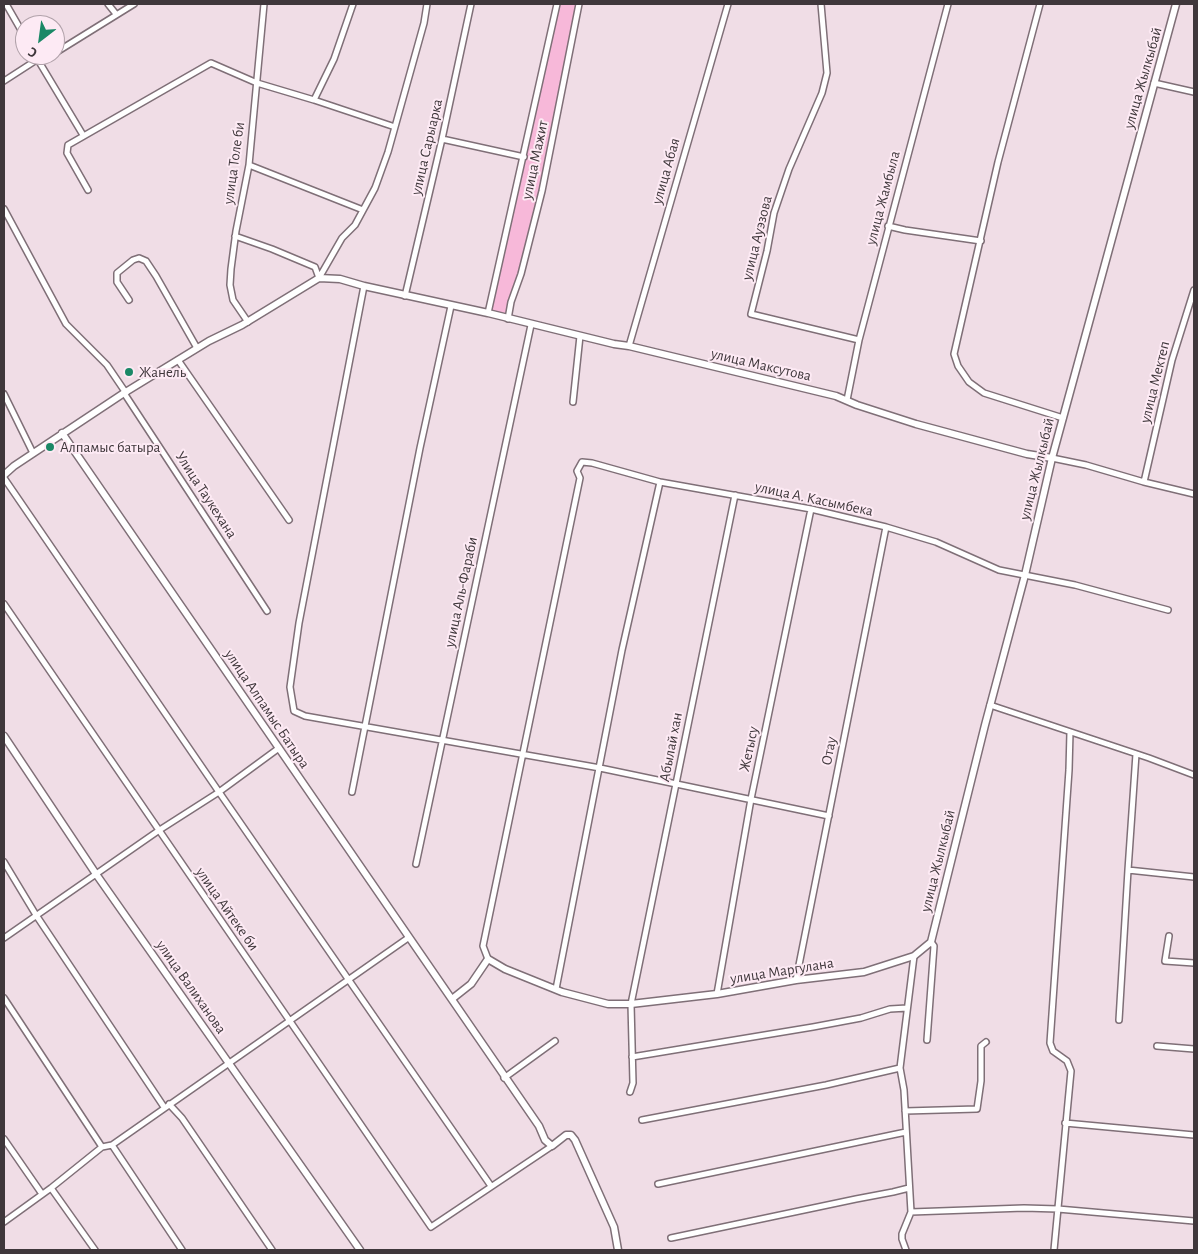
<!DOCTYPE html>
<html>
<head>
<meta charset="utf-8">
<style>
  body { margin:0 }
  #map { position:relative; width:1198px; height:1254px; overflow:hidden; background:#f0dde6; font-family:"Alegreya Sans",sans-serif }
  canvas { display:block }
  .frame { position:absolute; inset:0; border:5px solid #3f373b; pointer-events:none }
  .north { position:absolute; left:15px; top:15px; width:50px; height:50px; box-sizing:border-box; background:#fdeaf4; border:1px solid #b1a2aa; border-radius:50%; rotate:210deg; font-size:14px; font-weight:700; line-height:20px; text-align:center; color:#3f373b }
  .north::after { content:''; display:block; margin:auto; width:18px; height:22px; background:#1a8866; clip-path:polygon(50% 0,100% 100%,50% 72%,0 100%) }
</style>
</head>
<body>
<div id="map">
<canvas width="1198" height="1254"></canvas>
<div class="frame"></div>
<div class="north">С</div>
</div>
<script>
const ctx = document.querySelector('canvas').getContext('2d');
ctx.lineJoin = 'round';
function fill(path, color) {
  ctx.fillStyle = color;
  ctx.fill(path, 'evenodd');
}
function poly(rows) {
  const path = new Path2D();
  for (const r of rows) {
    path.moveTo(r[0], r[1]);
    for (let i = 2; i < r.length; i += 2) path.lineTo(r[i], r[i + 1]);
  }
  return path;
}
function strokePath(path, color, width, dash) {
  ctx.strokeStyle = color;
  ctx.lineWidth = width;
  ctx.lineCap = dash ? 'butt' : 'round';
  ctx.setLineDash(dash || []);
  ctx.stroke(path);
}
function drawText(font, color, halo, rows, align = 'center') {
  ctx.font = font + ' "Alegreya Sans",sans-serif';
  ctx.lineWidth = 4;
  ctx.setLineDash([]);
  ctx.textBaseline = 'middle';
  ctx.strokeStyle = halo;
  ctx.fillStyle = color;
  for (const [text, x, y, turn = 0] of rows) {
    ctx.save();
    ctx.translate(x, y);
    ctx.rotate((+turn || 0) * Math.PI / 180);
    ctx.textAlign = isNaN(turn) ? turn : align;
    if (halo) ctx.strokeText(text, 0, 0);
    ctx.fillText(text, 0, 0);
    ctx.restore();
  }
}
fill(poly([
  [555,4,580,4,541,191,520,275,502,320,488,316]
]), '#f7b8d9');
const minor = poly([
  [6,4,25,37],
  [108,4,116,14],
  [821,4,827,73,822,93,789,169,774,213,767,251,751,314,859,340],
  [1040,4,998,162,954,354,958,366,969,382,984,393,1063,418],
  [55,53,134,4],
  [35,55,83,135],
  [40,63,52,55],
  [4,81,38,59],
  [1154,83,1194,92],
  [314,100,334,59,353,4],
  [442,139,524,157],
  [249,165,363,210],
  [88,190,67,153,68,145,211,63,257,83,314,100,395,127],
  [4,209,66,324,107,365,126,393],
  [888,226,905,230,981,241],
  [235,236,272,249,315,267,319,278],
  [319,278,342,238,355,225,375,188,388,152,424,23,427,4],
  [364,286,299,623,290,687,294,711,305,716,600,768,829,816],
  [405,296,442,139,471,4],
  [129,300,117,282,117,273,133,260,139,258,146,261,156,276,197,348],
  [488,313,557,4],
  [508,319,511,302,521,274,542,191,579,4],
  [248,322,233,300,230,285,231,269,236,231,249,165,264,4],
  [629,346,728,4],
  [178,360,289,520],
  [124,393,267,611],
  [4,394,33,453],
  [847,400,859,340,948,4],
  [573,402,580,336],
  [1052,458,1086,465,1144,482,1194,494],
  [4,478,219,792,491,1186],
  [1144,482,1172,360,1194,290],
  [4,604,431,1227,552,1146],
  [990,705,1149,758,1194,775],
  [352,792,420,448,451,306],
  [4,862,36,915,164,1107],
  [416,864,531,325],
  [1128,870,1136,754],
  [1169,936,1165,961,1194,963],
  [4,938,158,831,219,792,279,748],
  [488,959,483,946,580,478,577,471,582,462,592,463,660,482,811,509,886,527,936,542,999,570,1075,585,1168,610],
  [796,980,886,527],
  [556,989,622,650,660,482],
  [717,994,751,799,811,509],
  [4,998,102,1147],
  [1119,1020,1128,870,1194,877],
  [927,1040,934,946,931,942],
  [1157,1046,1194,1049],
  [632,1057,813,1027,861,1018,890,1009,907,1008],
  [504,1078,555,1041],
  [630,1092,633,1083,631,1004,735,495],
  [169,1104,182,1118,272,1250],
  [905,1111,977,1109,981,1081,981,1046,986,1042],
  [642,1120,826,1085,900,1068],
  [1065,1123,1194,1135],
  [4,1139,42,1194],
  [112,1145,182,1250],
  [658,1184,906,1132],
  [51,1188,95,1250],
  [911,1212,1024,1208,1058,1209,1194,1221],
  [4,1222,51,1188,102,1147,112,1145,408,938],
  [671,1238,856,1199,893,1192,909,1188],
  [906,1250,902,1239,902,1234,911,1212,904,1090,900,1068,914,956],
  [1054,1250,1071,1071,1067,1061,1053,1051,1050,1043,1069,770,1070,732]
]);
const tertiary = poly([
  [62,433,539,1126,545,1140,552,1146,566,1135,571,1135,575,1140,614,1227,618,1250],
  [4,475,14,466,124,393,209,341,242,325,319,278,340,279,364,286,488,313,614,344,629,346,836,396,857,405,916,424,1027,454,1052,458],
  [4,736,96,874,360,1250],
  [452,999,471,984,488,959,505,969,562,992,608,1004,631,1004,717,994,796,980,864,972,914,956,931,942,985,725,1025,575,1052,458,1176,4]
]);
strokePath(minor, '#7f6f77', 8);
strokePath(tertiary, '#7f6f77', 9);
strokePath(minor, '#fff', 5);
strokePath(tertiary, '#fff', 6);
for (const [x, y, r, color] of [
  [129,372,5,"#1a8866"],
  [50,447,5,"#1a8866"]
]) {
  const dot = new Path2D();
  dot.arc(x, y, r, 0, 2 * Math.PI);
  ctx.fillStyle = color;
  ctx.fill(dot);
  strokePath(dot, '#fdeaf4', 2);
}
drawText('15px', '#3f373b', '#fdeaf4', [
  ["улица Жылкыбай",1143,78,-74],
  ["улица Сарыарка",427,147,-77],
  ["улица Мажит",535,160,-78],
  ["улица Толе би",234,163,-82],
  ["улица Абая",666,171,-74],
  ["улица Жамбыла",883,198,-75],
  ["улица Ауэзова",757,238,-76],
  ["улица Максутова",761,365,13],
  ["улица Мектеп",1155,382,-76],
  ["улица Жылкыбай",1037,469,-76],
  ["Улица Таукехана",206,495,57],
  ["улица А. Касымбека",814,499,12],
  ["улица Аль-Фараби",461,592,-78],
  ["улица Алпамыс Батыра",267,709,56],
  ["Абылай хан",671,747,-79],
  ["Жетысу",749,749,-78],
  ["Отау",829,751,-79],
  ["улица Жылкыбай",938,861,-76],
  ["улица Айтеке би",227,909,55],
  ["улица Маргулана",782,971,-9],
  ["улица Валиханова",191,987,55]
]);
drawText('15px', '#3f373b', '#fdeaf4', [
  ["Жанель",139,372],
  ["Алпамыс батыра",60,447]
], 'left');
</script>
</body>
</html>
